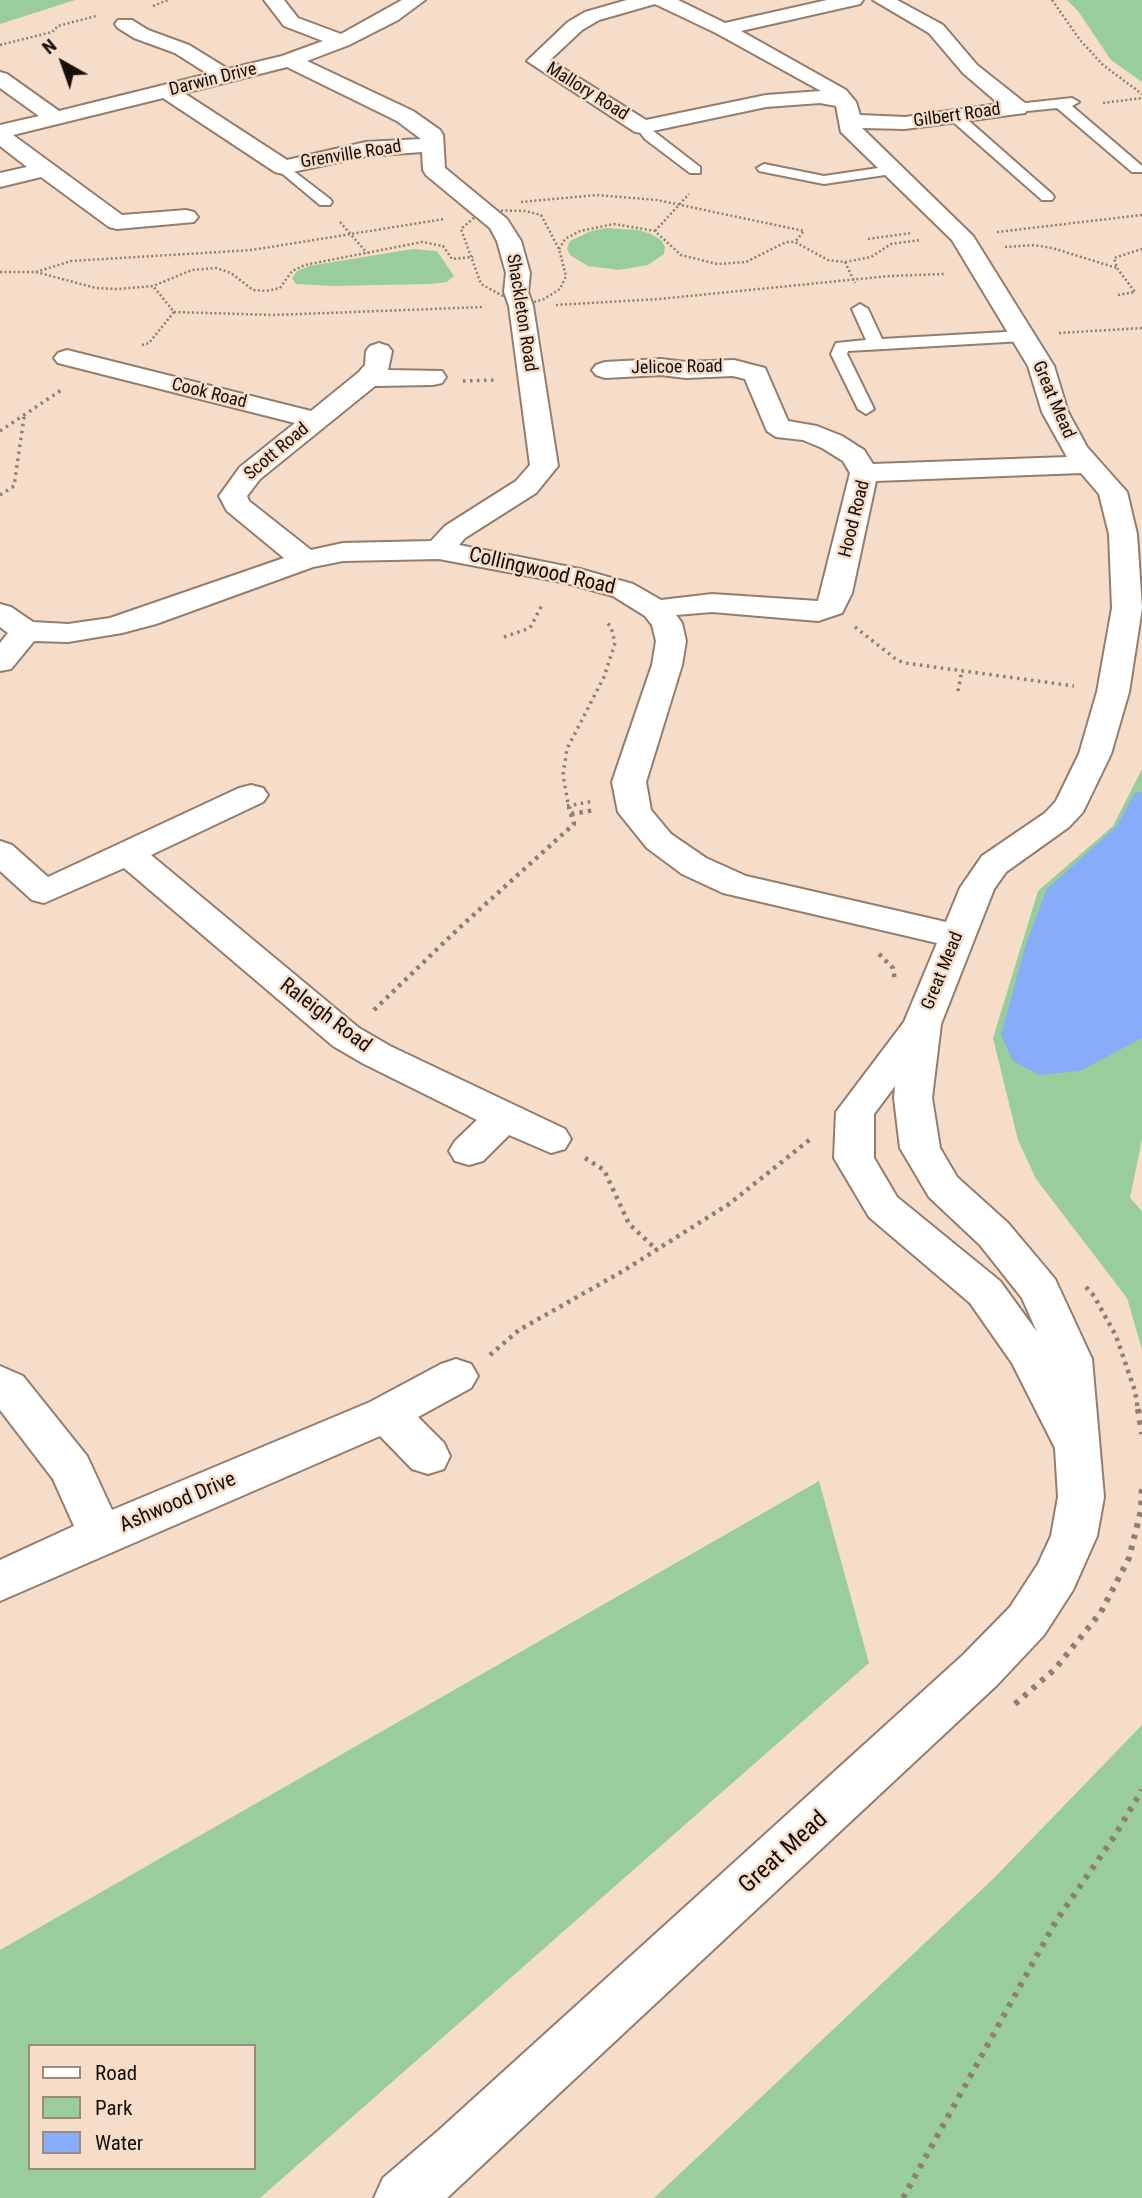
<!DOCTYPE html>
<html>
<head>
<meta charset="utf-8">
<style>
  body { margin:0 }
  #map { position:relative; width:1142px; height:2198px; overflow:hidden; background:#f5ddca; font-family:"Roboto Condensed",sans-serif }
  canvas { display:block }
  .legend { position:absolute; left:28px; top:2044px; width:228px; height:126px; box-sizing:border-box; background:#f5ddca; border:2px solid #9c8a7c; margin:0; padding:9px 12px; list-style:none; font-size:21px; color:#160e08 }
  .legend li { display:flex; align-items:center; gap:14px; height:35px }
  .legend b { width:35px; border:2px solid #9c8a7c }
  .north { position:absolute; left:28px; top:28px; width:70px; height:70px; -webkit-text-stroke:5px #f5ddca; paint-order:stroke; rotate:320deg; font-size:19px; font-weight:700; line-height:28px; text-align:center; color:#160e08 }
  .north::after { content:''; display:block; margin:auto; width:24px; height:32px; background:#160e08; clip-path:polygon(50% 0,100% 100%,50% 72%,0 100%) }
</style>
</head>
<body>
<div id="map">
<canvas width="1142" height="2198"></canvas>
<ul class="legend">
<li><b style="height:9px;background:#fff"></b>Road</li>
<li><b style="height:19px;background:#99ce9c"></b>Park</li>
<li><b style="height:19px;background:#86acfa"></b>Water</li>
</ul>
<div class="north">N</div>
</div>
<script>
const ctx = document.querySelector('canvas').getContext('2d');
ctx.lineJoin = 'round';
function fill(path, color) {
  ctx.fillStyle = color;
  ctx.fill(path, 'evenodd');
}
function poly(rows) {
  const path = new Path2D();
  for (const r of rows) {
    path.moveTo(r[0], r[1]);
    for (let i = 2; i < r.length; i += 2) path.lineTo(r[i], r[i + 1]);
  }
  return path;
}
function strokePath(path, color, width, dash) {
  ctx.strokeStyle = color;
  ctx.lineWidth = width;
  ctx.lineCap = dash ? 'butt' : 'round';
  ctx.setLineDash(dash || []);
  ctx.stroke(path);
}
function drawText(font, color, halo, rows, align = 'center') {
  ctx.font = font + ' "Roboto Condensed",sans-serif';
  ctx.lineWidth = 5;
  ctx.setLineDash([]);
  ctx.textBaseline = 'middle';
  ctx.strokeStyle = halo;
  ctx.fillStyle = color;
  for (const [text, x, y, turn = 0] of rows) {
    ctx.save();
    ctx.translate(x, y);
    ctx.rotate((+turn || 0) * Math.PI / 180);
    ctx.textAlign = isNaN(turn) ? turn : align;
    if (halo) ctx.strokeText(text, 0, 0);
    ctx.fillText(text, 0, 0);
    ctx.restore();
  }
}
fill(poly([
  [0,0,75,0,0,24],
  [1067,0,1142,0,1142,82,1111,60,1078,11],
  [606,228,638,230,651,234,661,240,665,247,664,254,648,265,619,270,588,266,570,255,567,248,570,241,591,231],
  [413,249,437,251,454,276,447,282,429,284,332,286,296,284,292,278,297,271,309,266],
  [1142,769,1142,1139,1130,1198,1142,1211,1142,1349,1127,1298,1036,1179,1018,1140,993,1038,1038,891,1113,826],
  [819,1481,869,1663,260,2198,0,2198,0,1950],
  [30,2046,254,2046,254,2168,30,2168],
  [1142,1725,1142,2198,654,2198,995,1877]
]), '#99ce9c');
fill(poly([
  [1142,792,1142,1038,1080,1071,1039,1075,1013,1061,1001,1035,1026,944,1047,889,1116,827,1135,793]
]), '#86acfa');
const service = poly([
  [1072,98,1079,102,1072,106,1142,166,1142,172,1132,172,1057,108,1017,112,1010,108,1017,104,1072,98],
  [956,113,961,114,1052,194,1054,197,1052,200,1042,200,951,120,949,117,956,113],
  [643,123,700,167,700,173,690,173,645,139,636,127,643,123],
  [283,163,330,199,332,202,330,205,320,205,278,170,276,167,283,163],
  [764,164,824,176,892,166,899,170,892,174,824,184,759,171,757,168,764,164],
  [860,304,868,309,882,339,1023,331,1031,336,1023,341,848,351,847,354,874,409,866,414,858,409,831,354,836,343,866,340,852,309,860,304]
]);
const minor = poly([
  [264,0,284,0,298,18,341,34,402,0,425,0,398,20,349,45,307,61,413,111,440,130,443,135,445,168,507,219,521,241,530,273,528,292,533,306,558,466,536,493,465,538,459,545,580,569,633,584,661,600,712,594,818,601,850,473,843,461,822,448,803,440,776,437,767,431,745,379,733,376,686,378,661,375,605,378,596,375,592,370,596,365,605,362,661,359,686,362,734,360,765,368,788,421,817,426,842,436,864,450,873,464,1067,457,1042,412,1028,366,952,240,841,132,836,106,820,103,766,107,643,133,635,132,527,61,568,22,585,12,627,0,678,0,725,23,827,0,863,0,860,4,741,31,846,90,856,102,860,115,905,117,999,104,963,73,929,33,873,0,897,0,943,25,977,65,1025,103,1028,108,1025,113,1017,114,905,129,862,128,973,236,1054,366,1068,412,1087,447,1127,492,1137,534,1142,608,1129,692,1111,754,1083,812,1069,827,1006,872,994,889,941,1024,932,1098,940,1148,957,1177,1008,1223,1055,1279,1092,1359,1104,1497,1097,1536,1073,1590,1044,1635,997,1685,447,2198,374,2198,383,2178,439,2130,963,1655,1010,1607,1038,1564,1051,1536,1058,1497,1055,1448,1012,1363,970,1303,869,1217,834,1158,836,1112,904,1022,937,943,723,893,682,874,647,848,618,812,612,782,652,665,656,641,652,625,645,616,613,596,566,583,439,559,343,561,313,567,156,624,122,633,68,642,34,641,11,669,0,671,0,643,8,633,0,627,0,604,11,607,33,622,68,624,110,618,284,558,227,511,219,496,240,467,295,423,58,363,54,358,58,353,67,350,311,411,359,372,365,365,366,351,370,346,379,343,388,346,392,351,388,370,442,371,446,377,442,383,433,385,375,386,260,479,247,496,249,501,311,550,343,543,431,541,445,526,516,481,530,465,509,306,504,292,506,273,497,241,490,228,426,175,423,170,422,152,366,156,283,174,275,172,163,98,13,135,122,215,186,210,194,212,198,217,194,222,117,229,109,227,41,177,0,187,0,173,27,167,0,146,0,125,39,116,0,88,0,72,7,74,59,111,208,74,175,53,134,38,118,28,115,24,118,20,132,20,148,30,189,45,228,69,282,56,323,41,284,26,264,0],
  [655,4,716,33,821,91,766,95,646,120,550,60,582,30,599,20,655,4],
  [287,67,397,121,421,139,366,142,287,160,184,93,287,67],
  [1081,473,1099,494,1109,534,1112,608,1097,692,1079,754,1056,801,1045,813,982,856,960,888,946,922,746,876,706,858,671,834,651,810,646,782,682,665,686,641,682,623,676,615,712,612,818,621,842,613,852,593,876,481,1081,473],
  [895,1086,894,1098,900,1148,929,1197,980,1245,1022,1298,1037,1332,1000,1281,897,1197,874,1158,874,1114,895,1086],
  [251,785,263,788,268,795,263,802,151,855,359,1028,390,1046,565,1129,571,1139,565,1149,551,1153,509,1135,483,1161,469,1165,455,1161,449,1151,455,1141,477,1120,364,1064,333,1046,124,868,44,903,32,900,0,871,0,841,12,845,48,877,239,788,251,785],
  [456,1359,471,1364,478,1376,471,1388,418,1417,444,1443,450,1456,444,1469,428,1474,412,1469,380,1436,0,1601,0,1560,74,1526,53,1479,0,1410,0,1366,23,1376,87,1456,112,1510,370,1402,441,1364,456,1359]
]);
strokePath(service, '#937e6d', 4);
strokePath(minor, '#937e6d', 4);
strokePath(poly([
  [1052,0,1080,40,1103,65,1142,94],
  [153,6,168,0],
  [0,45,52,32,58,26,96,16],
  [1103,103,1142,98],
  [521,202,597,195,657,200,804,231,795,242],
  [483,210,525,211,541,215,559,249,566,276,560,289,544,299,521,306,481,284,461,229,483,210],
  [340,222,367,253],
  [655,231,689,194],
  [997,232,1142,215],
  [868,239,911,233],
  [1005,247,1034,245,1052,248,1117,268],
  [559,249,565,239,580,231,614,224,655,231,681,255,717,264,746,262,786,242,795,242,828,260,845,262,871,257,891,244,920,240],
  [845,262,855,283],
  [0,272,36,272,96,288,117,289,153,286,192,270,216,268,231,273,253,290,266,291,280,288,292,271,305,265,422,242,443,246,452,259,473,257],
  [36,272,71,261,252,250,444,219],
  [1118,295,1135,292,1117,268,1114,258,1142,249],
  [556,305,659,299,889,276,944,274],
  [174,312,274,315,484,307],
  [1059,333,1142,328],
  [142,345,149,343,174,312,153,286]
]), '#8f7f71', 2.5, [2, 2.5]);
strokePath(poly([
  [463,381,496,380],
  [0,431,63,389],
  [0,495,14,486,24,417],
  [855,627,897,660,905,663,1074,686],
  [504,637,530,628,543,603],
  [958,691,962,670],
  [567,806,594,801],
  [569,809,563,775,567,749,604,677,615,643,611,627,605,621]
]), '#8f7f71', 3.5, [2.5, 4.5]);
strokePath(poly([
  [571,814,595,810],
  [879,954,893,968,895,981],
  [374,1010,458,929,574,824,569,807],
  [585,1158,604,1170,629,1224,657,1250],
  [1086,1287,1094,1296,1116,1336,1135,1391,1138,1410],
  [490,1355,519,1330,623,1271,729,1204,813,1137]
]), '#8f7f71', 4.5, [3.5, 5]);
strokePath(poly([
  [1138,1409,1142,1434],
  [1015,1704,1055,1669,1101,1612,1129,1558,1141,1510,1142,1485],
  [903,2198,1056,1921,1114,1837,1142,1790]
]), '#8f7f71', 6, [4.5, 7]);
fill(service, '#fff');
fill(minor, '#fff');
drawText('18px', '#160e08', '#f5ddca', [
  ["Darwin Drive",213,80,-14],
  ["Mallory Road",587,92,32],
  ["Gilbert Road",957,116,-8],
  ["Grenville Road",351,155,-9],
  ["Shackleton Road",521,313,81],
  ["Jelicoe Road",677,368,-1],
  ["Cook Road",209,394,14],
  ["Great Mead",1053,400,67],
  ["Scott Road",277,452,-40],
  ["Hood Road",855,519,-76],
  ["Great Mead",943,971,-68]
]);
drawText('21px', '#160e08', '#f5ddca', [
  ["Collingwood Road",542,572,13],
  ["Raleigh Road",325,1016,37],
  ["Ashwood Drive",178,1503,-23]
]);
drawText('24px', '#160e08', '#f5ddca', [
  ["Great Mead",784,1853,-42]
]);
</script>
</body>
</html>
